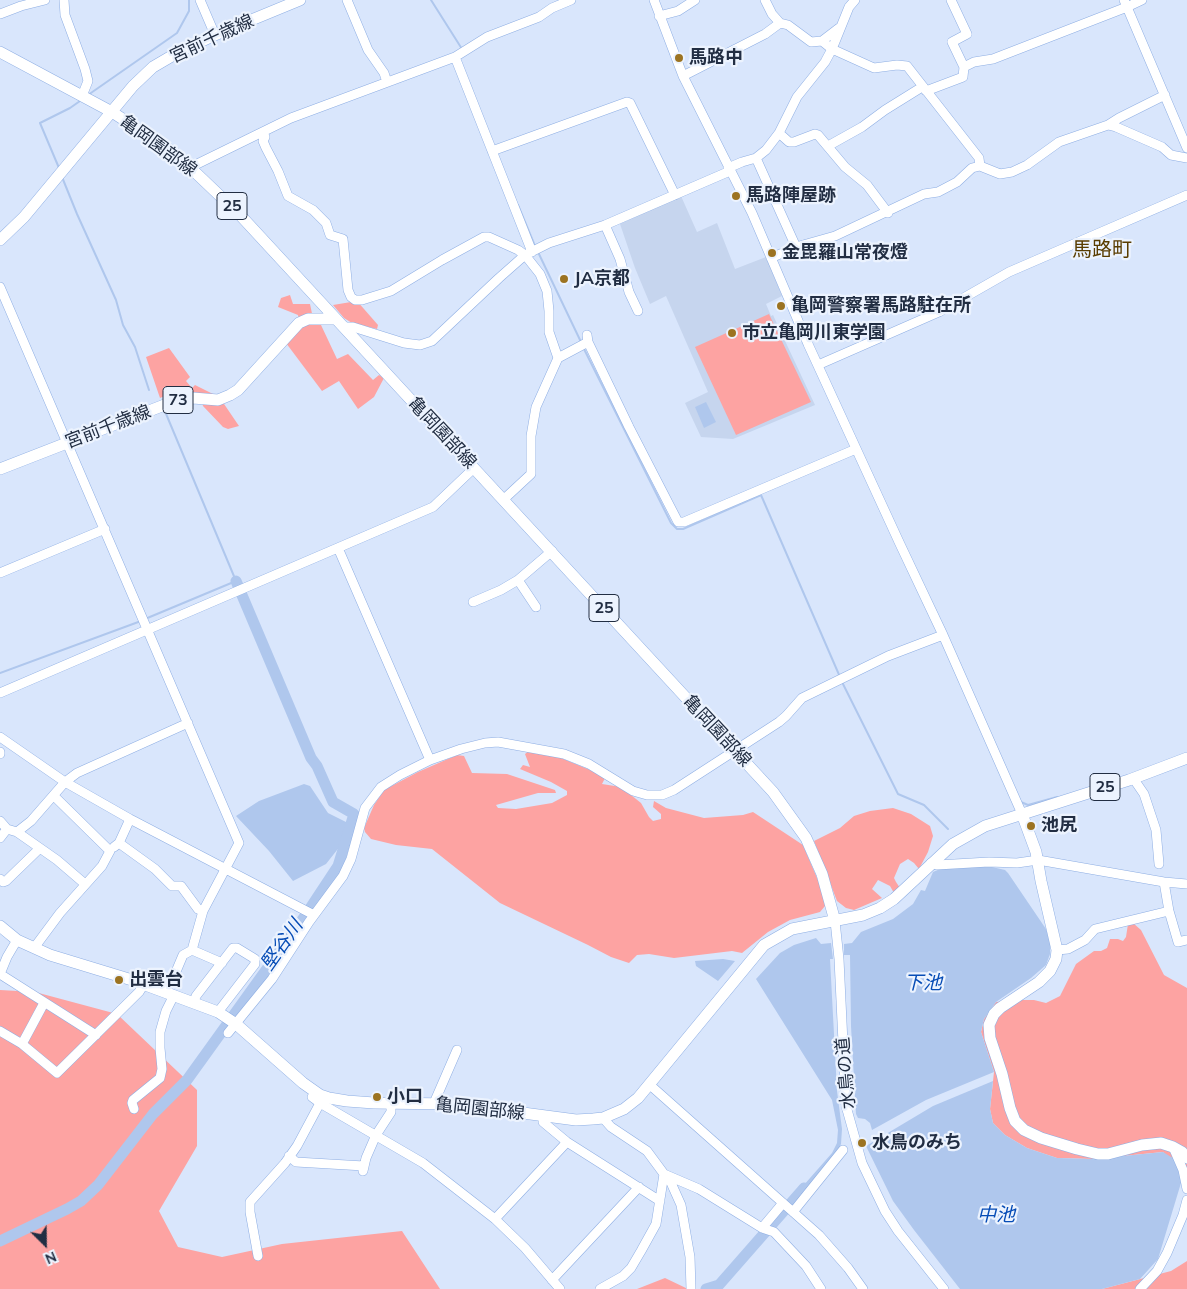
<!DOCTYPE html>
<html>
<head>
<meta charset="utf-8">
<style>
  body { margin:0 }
  #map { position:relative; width:1187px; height:1289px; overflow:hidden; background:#d9e6fc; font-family:Mulish,sans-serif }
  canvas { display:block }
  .north { position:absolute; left:20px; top:1219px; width:50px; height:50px; -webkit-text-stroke:4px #ecf3fe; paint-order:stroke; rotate:157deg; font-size:14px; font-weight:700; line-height:20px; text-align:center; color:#222e43 }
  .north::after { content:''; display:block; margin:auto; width:18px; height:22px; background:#222e43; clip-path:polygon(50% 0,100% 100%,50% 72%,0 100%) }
</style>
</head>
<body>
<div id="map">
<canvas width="1187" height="1289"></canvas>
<div class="north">N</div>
</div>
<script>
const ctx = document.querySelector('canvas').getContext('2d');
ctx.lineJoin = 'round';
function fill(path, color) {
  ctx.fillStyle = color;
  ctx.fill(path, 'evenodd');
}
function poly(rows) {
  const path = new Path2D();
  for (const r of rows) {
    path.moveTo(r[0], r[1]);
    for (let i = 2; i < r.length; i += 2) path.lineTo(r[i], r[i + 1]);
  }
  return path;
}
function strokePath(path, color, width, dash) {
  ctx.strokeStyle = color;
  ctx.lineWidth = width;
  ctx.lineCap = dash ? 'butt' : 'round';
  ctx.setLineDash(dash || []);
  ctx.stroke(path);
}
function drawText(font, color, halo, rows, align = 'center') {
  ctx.font = font + ' Mulish,"Noto Sans JP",sans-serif';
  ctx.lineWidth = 4.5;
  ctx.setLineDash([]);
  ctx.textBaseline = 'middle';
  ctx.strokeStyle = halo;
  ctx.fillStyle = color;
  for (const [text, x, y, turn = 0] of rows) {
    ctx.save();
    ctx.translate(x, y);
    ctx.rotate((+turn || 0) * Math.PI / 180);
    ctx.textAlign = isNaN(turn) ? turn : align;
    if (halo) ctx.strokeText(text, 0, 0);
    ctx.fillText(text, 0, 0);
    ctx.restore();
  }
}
fill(poly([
  [681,196,697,232,717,223,735,269,766,257,782,296,766,304,771,316,773,315,815,405,733,439,701,437,685,403,708,392,666,296,650,304,635,268,620,224]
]), '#c6d5ee');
fill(poly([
  [290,295,293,304,310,304,314,323,321,325,337,359,348,354,373,380,379,375,384,378,374,397,358,409,339,381,322,391,286,343,301,328,298,315,278,307,281,298],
  [357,301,378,325,377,329,352,323,344,318,333,305],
  [769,314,811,402,736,435,695,347],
  [169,348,190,377,186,381,192,388,195,385,215,395,170,400,167,395,160,398,146,357],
  [222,401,239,426,228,429,223,427,203,406,202,403],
  [529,751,561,758,595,772,605,778,602,784,621,787,641,803,649,817,653,821,661,819,661,814,653,807,654,801,666,808,704,818,743,815,753,812,803,845,823,892,825,906,820,912,790,920,768,932,742,953,732,951,674,958,649,954,637,955,629,963,611,957,588,945,500,903,432,849,396,845,371,839,365,832,364,828,374,805,384,790,418,772,457,755,464,756,472,773,507,774,555,790,556,793,538,793,496,805,498,808,516,809,552,803,567,795,567,791,551,782,520,769,523,765,530,767,525,754],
  [893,808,911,814,930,826,933,836,928,852,919,869,914,863,908,859,900,864,894,878,896,882,900,888,894,893,890,886,878,880,872,889,882,898,854,910,846,908,837,901,814,841,840,828,854,816,870,811],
  [1133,923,1141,930,1164,975,1187,988,1187,1184,1163,1152,1093,1159,1057,1158,1027,1148,1005,1135,993,1123,990,1109,994,1072,981,1032,984,1019,996,1002,1018,1000,1034,1000,1046,1003,1060,996,1076,964,1094,951,1101,951,1107,948,1110,939,1118,939,1123,941,1126,937,1128,924],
  [0,990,35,992,117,1014,197,1090,197,1146,159,1211,178,1247,222,1257,282,1244,402,1231,440,1289,0,1289],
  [1187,1261,1187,1289,1102,1289,1171,1271],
  [665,1278,688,1289,637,1289]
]), '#fda3a2');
fill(poly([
  [706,402,716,422,704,428,695,407],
  [304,784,310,786,328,813,348,823,341,845,326,864,293,881,269,851,236,816,259,801],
  [979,864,1005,870,1008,873,1046,929,1050,940,1050,954,1046,965,1031,978,996,1002,984,1019,981,1032,994,1072,926,1100,872,1130,870,1123,865,1119,858,1118,856,1114,851,1026,850,955,844,955,844,944,852,943,861,932,893,919,913,904,921,890,925,891,933,872,940,869],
  [816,938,821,944,831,943,833,959,830,959,837,1091,842,1129,841,1144,835,1156,806,1189,803,1186,832,1153,837,1143,838,1130,832,1100,756,979,780,953,794,945],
  [723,959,735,961,718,981,696,966,695,961],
  [993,1081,990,1109,993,1123,1005,1135,1027,1148,1057,1158,1093,1159,1163,1152,1176,1160,1184,1173,1158,1259,1140,1279,1102,1289,960,1289,914,1230,893,1201,866,1146,933,1106]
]), '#afc7ed');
strokePath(poly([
  [431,0,462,49],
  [88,95,177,33,189,11,189,0],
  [59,168,40,123,70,108,80,101],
  [62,177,77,214,116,300,123,325,135,347,149,390],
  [518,205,535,246],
  [538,252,581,342],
  [584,349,671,523,677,529,683,529,761,495,840,677],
  [145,619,236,581,164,409],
  [0,673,141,621],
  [842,682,898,794,924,805,948,829],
  [1021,802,1028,805,1057,797]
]), '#afc7ed', 2);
strokePath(poly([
  [0,1241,67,1209,81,1201,98,1185,153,1114,187,1080,305,916,338,866,354,814,333,802,317,766,311,758,236,581],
  [706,1289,719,1285,804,1188]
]), '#afc7ed', 11);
const minor = poly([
  [64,0,65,15,85,69,88,81,82,96],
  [200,0,215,35],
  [347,0,368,50,384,73,387,82],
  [654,0,683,76,752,213,808,344,899,542,943,635,1022,814],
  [765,0,772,14,780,23,788,25,811,42,822,41,839,28],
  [1124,0,1187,148],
  [0,14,21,6,45,0],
  [659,16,678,11,695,0],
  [822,41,832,49,874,68,897,65,907,66,979,158,980,166],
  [455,57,532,252],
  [964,67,974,62,993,59,1127,7,1142,0],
  [683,76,765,34,780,23],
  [926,91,963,77,964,67,952,42,967,34,951,0],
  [1108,125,1116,127,1162,147,1171,155,1187,158],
  [263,132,265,137,263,141,266,148,278,171,288,196,313,210,326,223,330,235,343,239,348,290,351,297,355,300,362,300,391,291,442,260,484,237,489,237,518,250,525,255,540,274,547,291,549,311,549,332,558,358,536,407,531,436,531,474,503,500],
  [779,133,789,142,794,142,815,134,818,135,845,167,867,185,888,213],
  [828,146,862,127,885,110,922,87],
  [492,151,627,102,630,103,675,195],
  [756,158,796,247],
  [191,167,291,118,455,57,487,37,539,17,552,8,571,0],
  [728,168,742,162,756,158,766,150,779,133,797,97,825,62,832,49,849,7,855,0],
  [605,225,620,259,629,292,638,311],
  [771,258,796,247,835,236,924,194,938,192,957,182,972,168,980,166,1000,174,1012,172,1027,165,1059,142,1108,125,1119,118,1165,95],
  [0,287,239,843,203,911,192,950,183,955,175,974,162,985,159,990],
  [343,327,353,327,404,343,420,345,432,341,499,278,525,255,549,243,605,225,730,171],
  [588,342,629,427,678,522,684,522,856,449],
  [558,358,588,342,587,335],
  [818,365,939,312,1009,272,1187,195],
  [338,548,430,760],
  [0,573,105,529],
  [518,580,536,607],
  [473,602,501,590,518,580,552,551],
  [0,693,433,507,474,468],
  [0,737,65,782,130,819,314,915],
  [0,752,0,754],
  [1133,778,1144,794,1156,830,1159,864],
  [0,821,7,829],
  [17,832,57,860,85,884],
  [0,838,7,829,17,832,31,821,65,782,77,773,188,723],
  [119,843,155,869,172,886,181,886,198,909,203,911],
  [114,847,119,843,130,819],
  [931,863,937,865,989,862,1017,863,1038,860,1164,882,1187,884],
  [0,879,3,882,6,881,39,849],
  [1164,882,1169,911,1178,942,1187,940],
  [835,921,839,959,846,1106,862,1163,885,1211,898,1231,944,1289],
  [34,948,60,913,102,866,110,851,54,796],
  [192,950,222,963],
  [1057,950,1068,949,1085,940,1095,929,1169,911],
  [0,974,96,1035],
  [0,974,7,957,17,940],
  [194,1002,196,996,233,948,237,948,255,959,255,964,218,1012],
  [0,1031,22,1044,57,1073,139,992,144,984],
  [228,1033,272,979,309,922,343,876,351,859,365,808,381,787,400,775,430,760,461,749,485,743,498,742,564,754,589,764,633,791,647,795,662,795,674,790,779,722,786,716,802,698,888,656,943,635],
  [22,1044,44,1003],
  [650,1085,819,1235,848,1268,863,1289],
  [316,1092,312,1097,320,1103,423,1163,495,1219,525,1248,560,1289],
  [434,1103,457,1050],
  [134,1109,132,1103,133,1100,160,1078,162,1069,160,1048,160,1032,166,1011,174,995],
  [544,1116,543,1122,567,1142,660,1201],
  [603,1118,611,1127,647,1151,664,1174,699,1189,762,1228,774,1232,806,1266,821,1289],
  [1173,1147,1183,1170,1187,1189],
  [289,1156,296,1162,364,1166],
  [363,1171,366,1158,376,1135,391,1112,391,1103],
  [668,1176,681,1205,690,1257,691,1289],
  [793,1212,843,1150],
  [495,1219,567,1142],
  [762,1228,783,1203],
  [258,1256,250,1212,250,1202,285,1163,297,1146,320,1103],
  [552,1280,639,1187],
  [600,1289,623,1276,631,1268,641,1251,656,1224,664,1174],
  [1140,1289,1157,1271,1167,1253,1183,1215,1187,1200]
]);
const major = poly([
  [0,52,112,112,175,153,241,216,773,792,806,838,822,874,835,921],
  [0,240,24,217,133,86,153,67,182,50,215,35,300,0],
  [0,469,167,404,193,398,218,400,230,395,238,390,299,323,308,319,336,319],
  [1022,814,1036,852,1041,881,1057,950,1056,959,1050,971,1039,982,1000,1008,994,1014,989,1025,990,1038,1002,1074,1010,1108,1015,1121,1024,1130,1041,1138,1077,1149,1098,1154,1108,1154,1142,1145,1161,1143,1173,1147,1182,1152,1187,1158],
  [0,926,17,940,50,955,132,980,218,1012,236,1024,303,1083,320,1095,329,1098,347,1101,374,1103,455,1104,576,1120,593,1119,603,1118,624,1109,638,1098,764,945,792,929,863,915,880,908,894,899,953,844,985,826,1129,780,1187,758]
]);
strokePath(minor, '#8eaee3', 10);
strokePath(major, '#8eaee3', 12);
strokePath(minor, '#fff', 9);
strokePath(major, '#fff', 11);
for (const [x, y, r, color] of [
  [679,58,5,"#9c7321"],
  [736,196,5,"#9c7321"],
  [772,253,5,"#9c7321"],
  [564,279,5,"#9c7321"],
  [781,306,5,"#9c7321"],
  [732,333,5,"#9c7321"],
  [1031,826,5,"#9c7321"],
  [119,980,5,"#9c7321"],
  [377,1097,5,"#9c7321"],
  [862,1143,5,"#9c7321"]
]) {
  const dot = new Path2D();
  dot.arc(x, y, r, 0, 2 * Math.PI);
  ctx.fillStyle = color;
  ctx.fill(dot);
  strokePath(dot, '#ecf3fe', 2);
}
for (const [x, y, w] of [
  [232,206,30],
  [178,400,30],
  [604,608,30],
  [1105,787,30]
]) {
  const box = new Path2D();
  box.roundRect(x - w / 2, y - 13.5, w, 27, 4);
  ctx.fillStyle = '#ecf3fe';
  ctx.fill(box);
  strokePath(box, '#222e43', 1);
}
drawText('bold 16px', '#222e43', null, [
  ["25",232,206],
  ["73",178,400],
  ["25",604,608],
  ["25",1105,787]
]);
drawText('18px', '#222e43', '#ecf3fe', [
  ["宮前千歳線",212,39,-25],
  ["亀岡園部線",158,146,36],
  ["宮前千歳線",108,427,-21],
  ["亀岡園部線",442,433,47],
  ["亀岡園部線",717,731,47],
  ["水鳥の道",846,1073,-95],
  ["亀岡園部線",480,1109,6]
]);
drawText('bold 18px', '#222e43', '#ecf3fe', [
  ["馬路中",689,58],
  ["馬路陣屋跡",746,196],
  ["金毘羅山常夜燈",782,253],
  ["JA京都",574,279],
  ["亀岡警察署馬路駐在所",791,306],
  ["市立亀岡川東学園",742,333],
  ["池尻",1041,826],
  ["出雲台",129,980],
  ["小口",387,1097],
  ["水鳥のみち",872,1143]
], 'left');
drawText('italic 19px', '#064cb6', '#ecf3fe', [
  ["堅谷川",282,945,-55],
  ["下池",923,983],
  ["中池",996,1215]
]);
drawText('20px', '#593d00', '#ecf3fe', [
  ["馬路町",1102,250]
]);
</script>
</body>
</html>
